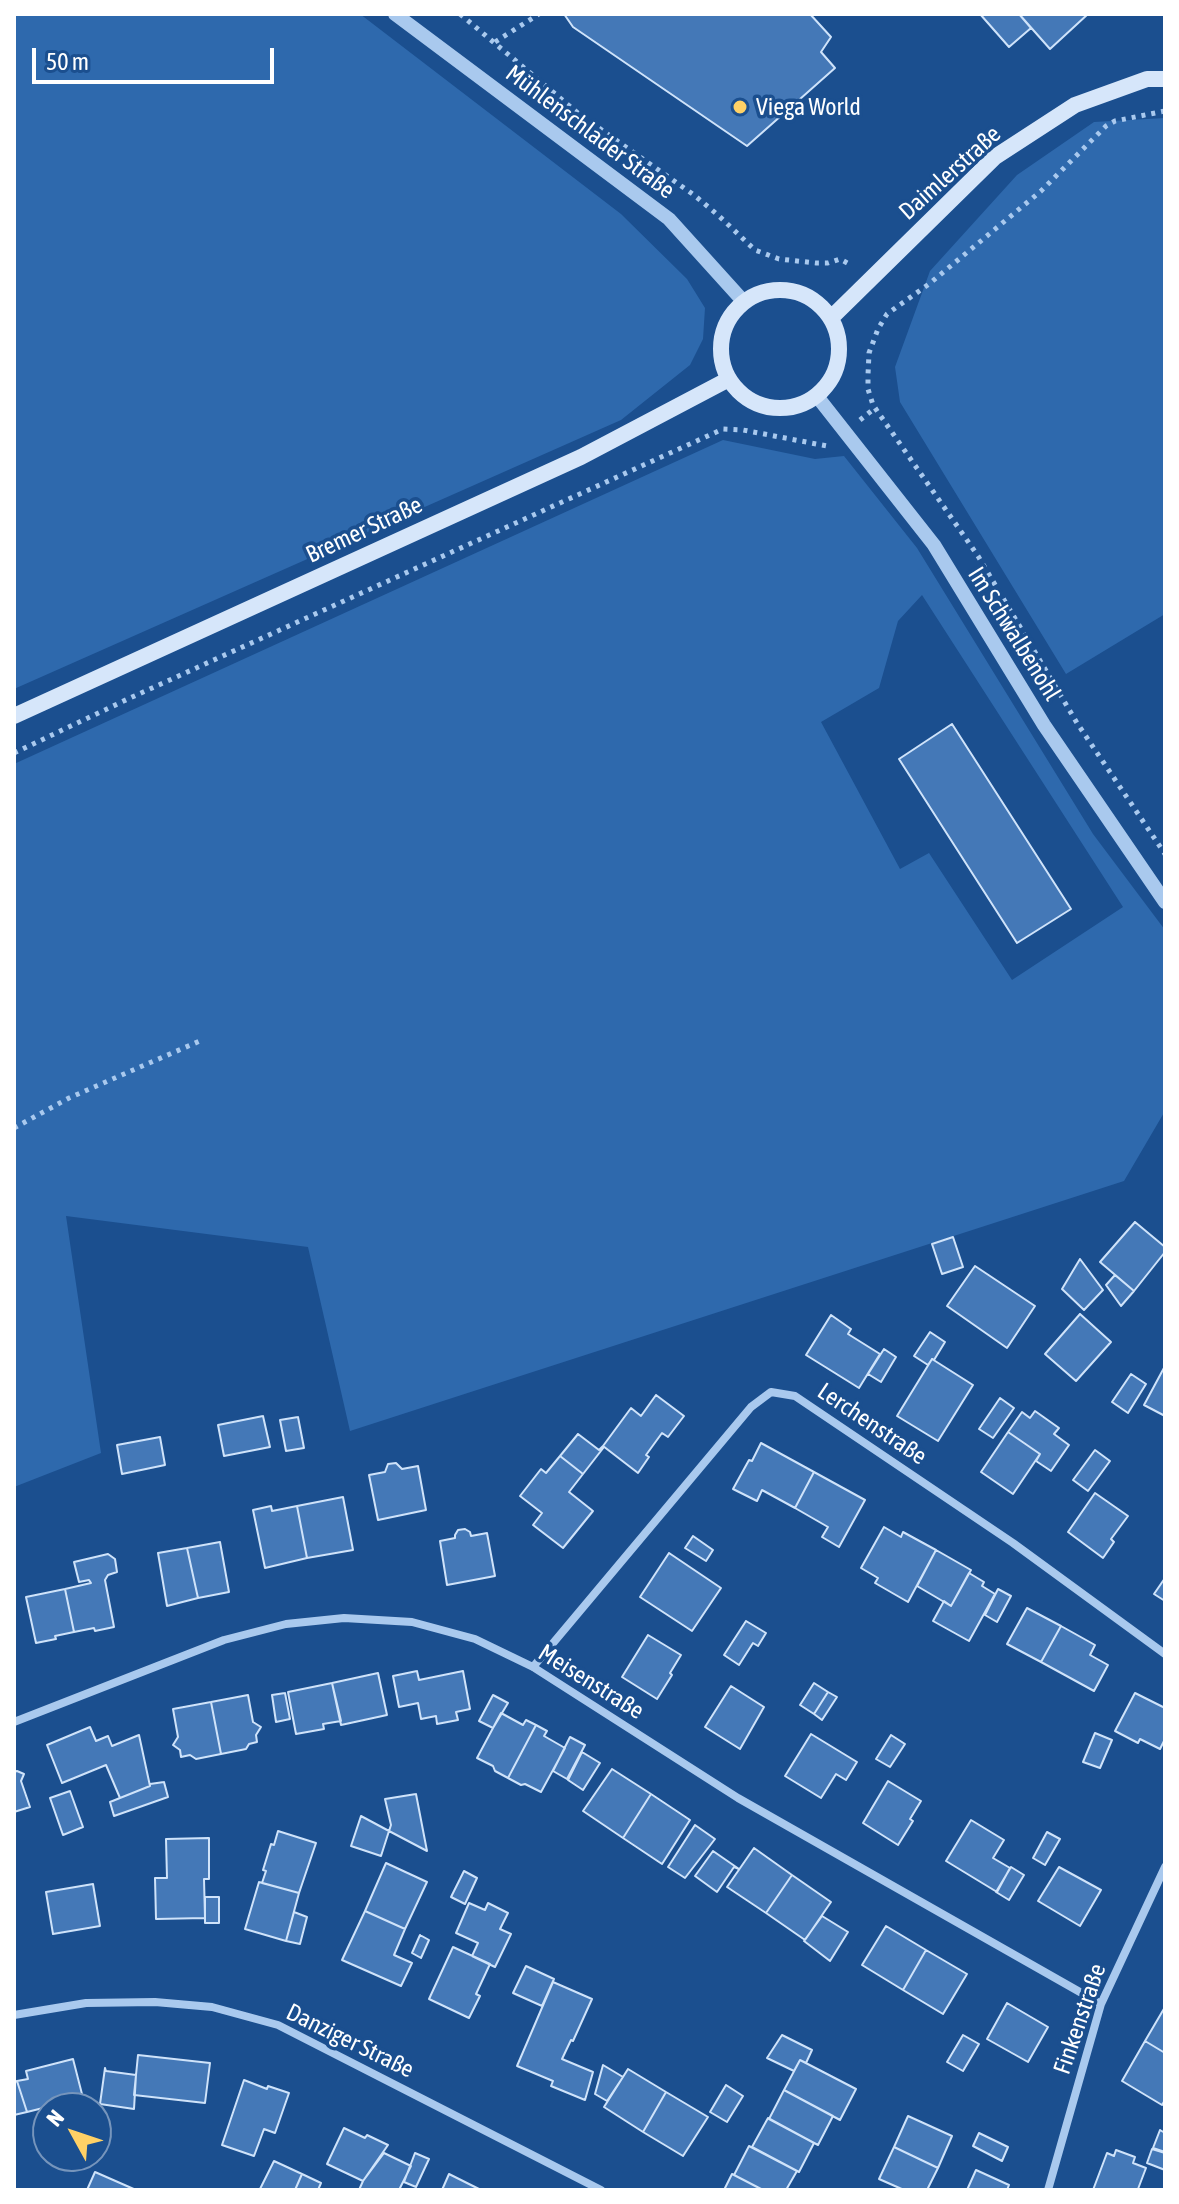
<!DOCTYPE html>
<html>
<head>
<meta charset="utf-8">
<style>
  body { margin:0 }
  #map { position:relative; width:1179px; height:2204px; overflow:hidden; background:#1b4f8f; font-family:"Asap Condensed",sans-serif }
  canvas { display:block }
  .frame { position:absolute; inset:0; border:16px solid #fff; pointer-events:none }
  .north { position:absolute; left:32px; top:2092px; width:80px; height:80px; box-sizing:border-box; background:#1b4f8f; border:2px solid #7695bc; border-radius:50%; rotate:310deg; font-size:22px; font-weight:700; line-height:32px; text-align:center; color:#fff }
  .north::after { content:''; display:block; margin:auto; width:28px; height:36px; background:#ffd166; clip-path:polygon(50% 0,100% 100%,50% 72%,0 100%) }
  .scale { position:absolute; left:32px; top:48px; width:242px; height:36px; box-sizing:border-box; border:4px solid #fff; border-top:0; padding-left:10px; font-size:24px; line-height:28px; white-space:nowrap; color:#fff; -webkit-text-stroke:6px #1b4f8f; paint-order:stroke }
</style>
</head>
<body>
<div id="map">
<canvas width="1179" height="2204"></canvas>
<div class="frame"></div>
<div class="north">N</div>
<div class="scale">50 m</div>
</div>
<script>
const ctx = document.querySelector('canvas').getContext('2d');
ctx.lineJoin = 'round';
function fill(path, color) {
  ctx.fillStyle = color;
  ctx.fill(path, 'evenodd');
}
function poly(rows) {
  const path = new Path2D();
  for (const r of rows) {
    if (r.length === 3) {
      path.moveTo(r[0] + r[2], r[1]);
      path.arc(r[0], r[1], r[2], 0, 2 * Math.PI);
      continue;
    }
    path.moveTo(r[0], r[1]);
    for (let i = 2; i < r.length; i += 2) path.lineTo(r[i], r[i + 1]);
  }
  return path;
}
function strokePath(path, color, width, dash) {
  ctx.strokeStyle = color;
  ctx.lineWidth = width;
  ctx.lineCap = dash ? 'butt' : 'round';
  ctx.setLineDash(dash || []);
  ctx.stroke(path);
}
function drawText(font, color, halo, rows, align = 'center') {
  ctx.font = font + ' "Asap Condensed",sans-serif';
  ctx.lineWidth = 7;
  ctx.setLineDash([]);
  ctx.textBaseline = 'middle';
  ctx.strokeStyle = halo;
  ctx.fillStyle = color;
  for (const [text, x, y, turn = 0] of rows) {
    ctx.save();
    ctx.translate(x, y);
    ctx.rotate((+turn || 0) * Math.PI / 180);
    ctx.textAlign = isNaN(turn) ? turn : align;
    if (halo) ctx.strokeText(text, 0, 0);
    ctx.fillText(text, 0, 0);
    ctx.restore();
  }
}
fill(poly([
  [14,14,360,14,621,214,687,279,705,308,703,339,690,365,621,420,14,689],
  [1165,118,1165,614,1066,674,900,402,895,367,930,271,1017,175,1094,122],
  [723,440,815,459,844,456,917,548,1093,834,1165,930,1165,1111,1124,1181,350,1431,308,1247,66,1216,101,1453,14,1487,14,764],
  [922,595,1123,907,1012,980,929,853,900,869,821,722,879,688,898,621]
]), '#2e69ad');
const building = poly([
  [564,14,810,14,831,37,821,52,835,68,747,146,573,27,564,14],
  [980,14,1019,14,1031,28,1009,47,980,14],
  [1019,14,1088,14,1050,49,1019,14],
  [952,724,1071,909,1017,943,899,759,952,724],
  [1135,1222,1165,1247,1165,1252,1134,1291,1100,1262,1135,1222],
  [953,1237,963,1267,942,1274,932,1244,953,1237],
  [1080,1259,1103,1290,1084,1310,1062,1289,1080,1259],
  [975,1266,1035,1306,1007,1348,947,1306,975,1266],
  [1115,1275,1134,1291,1121,1306,1106,1285,1115,1275],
  [1080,1314,1111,1342,1076,1381,1045,1354,1080,1314],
  [831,1315,851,1329,848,1334,880,1354,859,1388,806,1355,831,1315],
  [930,1332,945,1342,934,1360,932,1359,928,1365,914,1356,930,1332],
  [884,1349,896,1357,881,1382,868,1374,884,1349],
  [932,1359,973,1385,938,1441,897,1416,932,1359],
  [1165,1366,1165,1416,1144,1405,1165,1366],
  [1131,1374,1146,1384,1128,1413,1112,1402,1131,1374],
  [656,1395,684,1416,668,1437,662,1433,646,1455,649,1457,638,1473,603,1446,631,1408,641,1416,656,1395],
  [1000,1398,1014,1408,993,1438,979,1429,1000,1398],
  [1035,1411,1059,1428,1054,1434,1069,1445,1051,1471,1036,1461,1040,1454,1008,1432,1022,1412,1030,1418,1035,1411],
  [263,1416,270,1447,224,1456,218,1425,263,1416],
  [298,1417,304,1448,286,1451,280,1420,298,1417],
  [1008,1432,1040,1454,1013,1494,981,1472,1008,1432],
  [578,1434,599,1450,603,1446,604,1447,583,1474,560,1456,578,1434],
  [160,1437,165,1465,122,1474,117,1445,160,1437],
  [761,1443,814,1472,795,1508,762,1490,757,1501,733,1489,749,1460,752,1461,761,1443],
  [1095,1450,1110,1461,1088,1491,1073,1480,1095,1450],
  [560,1456,583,1474,569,1492,593,1511,563,1548,533,1525,542,1513,520,1496,541,1469,546,1473,560,1456],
  [396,1463,402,1469,418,1466,426,1510,378,1520,369,1475,385,1472,388,1464,396,1463],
  [814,1472,865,1500,839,1547,822,1537,828,1527,795,1508,814,1472],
  [1095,1493,1128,1516,1111,1539,1114,1542,1103,1558,1068,1532,1095,1493],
  [343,1497,353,1550,307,1558,297,1506,343,1497],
  [271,1506,272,1511,297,1506,307,1558,265,1568,253,1510,271,1506],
  [884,1527,901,1537,903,1532,936,1550,908,1602,875,1583,878,1578,861,1568,884,1527],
  [465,1529,470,1532,471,1536,487,1533,495,1576,447,1585,440,1541,455,1538,455,1535,458,1530,465,1529],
  [693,1536,713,1550,706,1561,685,1548,693,1536],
  [220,1542,229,1592,198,1598,187,1548,220,1542],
  [187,1548,198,1598,167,1606,158,1553,187,1548],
  [936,1550,971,1570,951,1606,917,1586,936,1550],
  [669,1553,721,1588,692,1631,640,1597,669,1553],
  [108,1554,115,1559,117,1572,108,1575,105,1580,114,1627,95,1631,94,1628,74,1632,65,1589,91,1583,89,1580,79,1582,74,1562,108,1554],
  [969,1573,984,1582,982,1586,995,1594,969,1641,933,1621,944,1601,951,1606,969,1573],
  [1165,1578,1165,1601,1154,1594,1165,1578],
  [65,1589,74,1632,55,1636,56,1639,36,1643,26,1597,65,1589],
  [998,1589,1011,1596,997,1622,985,1615,998,1589],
  [1027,1608,1061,1626,1041,1662,1007,1644,1027,1608],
  [746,1621,766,1633,758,1646,753,1643,739,1665,724,1655,746,1621],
  [1061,1626,1095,1645,1090,1655,1108,1665,1094,1691,1041,1662,1061,1626],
  [648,1635,681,1655,670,1673,672,1675,657,1699,622,1677,648,1635],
  [417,1671,419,1680,463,1671,470,1709,456,1712,458,1720,437,1724,436,1716,421,1719,418,1703,399,1707,393,1676,417,1671],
  [378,1673,387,1715,341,1725,332,1683,378,1673],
  [332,1683,341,1721,323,1724,324,1729,296,1734,288,1692,332,1683],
  [814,1683,828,1692,814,1714,800,1705,814,1683],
  [731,1686,764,1707,740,1749,705,1727,731,1686],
  [828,1692,837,1697,822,1720,814,1714,828,1692],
  [285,1693,290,1719,276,1722,272,1695,285,1693],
  [1135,1693,1165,1708,1165,1739,1160,1749,1140,1739,1138,1743,1115,1731,1135,1693],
  [248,1695,253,1722,261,1727,256,1735,257,1742,249,1744,246,1749,221,1754,211,1702,248,1695],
  [493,1695,508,1703,493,1728,479,1721,493,1695],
  [211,1702,221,1754,196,1759,190,1755,181,1757,180,1750,173,1745,178,1737,173,1709,211,1702],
  [501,1713,523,1725,526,1720,536,1725,508,1778,495,1771,493,1766,477,1758,501,1713],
  [536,1725,547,1731,544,1736,565,1748,541,1792,525,1784,521,1785,508,1778,536,1725],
  [90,1727,96,1741,108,1736,112,1746,139,1735,150,1786,120,1798,106,1765,62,1783,47,1745,90,1727],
  [1095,1733,1112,1740,1100,1768,1083,1762,1095,1733],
  [811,1734,857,1762,846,1780,836,1774,821,1798,785,1776,811,1734],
  [891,1735,905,1744,890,1767,876,1759,891,1735],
  [570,1737,585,1745,567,1779,553,1771,570,1737],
  [582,1752,600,1763,583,1790,568,1780,582,1752],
  [612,1769,651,1794,623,1838,583,1811,612,1769],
  [17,1771,24,1774,21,1781,30,1807,14,1812,14,1772,17,1771],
  [888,1781,921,1801,910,1819,913,1821,898,1845,863,1823,888,1781],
  [164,1782,168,1797,114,1816,110,1802,150,1786,150,1784,164,1782],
  [70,1791,83,1827,63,1835,50,1798,70,1791],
  [416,1794,427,1851,389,1831,391,1825,385,1799,416,1794],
  [651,1794,690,1820,662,1864,623,1838,651,1794],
  [361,1816,389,1831,381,1856,351,1846,361,1816],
  [971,1820,1004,1840,993,1858,1010,1868,997,1892,946,1861,971,1820],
  [695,1825,715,1839,685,1878,668,1867,695,1825],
  [278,1831,316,1843,299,1893,262,1883,266,1871,263,1870,271,1844,274,1845,278,1831],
  [1047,1832,1060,1839,1045,1865,1033,1858,1047,1832],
  [209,1838,209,1879,204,1879,205,1918,156,1919,155,1878,167,1878,166,1839,209,1838],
  [754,1848,792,1875,766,1913,727,1887,754,1848],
  [713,1851,739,1869,734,1867,717,1892,695,1876,713,1851],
  [386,1863,427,1882,405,1929,365,1911,386,1863],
  [1011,1867,1024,1875,1009,1900,996,1892,1011,1867],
  [1059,1867,1101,1890,1080,1926,1038,1901,1059,1867],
  [464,1871,477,1878,465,1904,451,1897,464,1871],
  [792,1875,831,1902,805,1940,766,1913,792,1875],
  [259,1882,299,1893,286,1941,245,1929,259,1882],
  [93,1884,100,1926,53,1934,46,1892,93,1884],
  [205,1897,219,1897,219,1923,205,1923,205,1897],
  [469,1903,485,1910,488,1903,508,1913,500,1929,511,1934,495,1967,472,1956,478,1943,456,1933,469,1903],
  [365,1911,405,1929,394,1955,412,1963,401,1986,342,1960,365,1911],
  [294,1912,307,1917,300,1944,286,1941,294,1912],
  [822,1916,848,1932,830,1961,804,1941,822,1916],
  [886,1926,926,1950,903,1990,862,1965,886,1926],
  [420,1935,429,1940,421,1958,412,1953,420,1935],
  [453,1947,490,1964,476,1994,480,1996,469,2018,429,1999,453,1947],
  [926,1950,967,1974,943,2014,903,1990,926,1950],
  [526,1966,554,1979,542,2006,513,1993,526,1966],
  [553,1982,592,1999,573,2041,571,2040,562,2059,593,2072,585,2100,551,2086,553,2081,517,2066,553,1982],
  [1007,2003,1048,2027,1028,2062,987,2039,1007,2003],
  [1165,2007,1165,2053,1145,2041,1165,2007],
  [782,2035,812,2050,806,2063,800,2060,794,2071,767,2058,782,2035],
  [963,2035,979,2044,963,2071,947,2062,963,2035],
  [1145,2041,1165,2053,1165,2100,1162,2105,1122,2081,1145,2041],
  [138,2055,210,2063,205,2103,134,2095,138,2055],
  [73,2059,83,2098,27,2112,17,2081,28,2079,26,2071,73,2059],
  [800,2060,856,2089,840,2120,784,2090,800,2060],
  [603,2065,623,2077,607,2101,595,2094,603,2065],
  [105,2068,106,2071,136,2075,134,2109,100,2104,105,2068],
  [628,2069,666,2092,643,2132,604,2107,628,2069],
  [244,2080,267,2089,268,2086,289,2093,275,2133,264,2129,254,2156,222,2145,244,2080],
  [17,2081,27,2112,14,2115,14,2082,17,2081],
  [726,2085,743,2096,727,2122,710,2112,726,2085],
  [784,2090,833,2116,818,2145,769,2119,784,2090],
  [666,2092,708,2117,683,2156,643,2132,666,2092],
  [908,2116,952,2136,938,2168,894,2147,908,2116],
  [768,2118,814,2143,799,2172,752,2147,768,2118],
  [344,2128,365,2138,367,2135,388,2145,363,2181,327,2164,344,2128],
  [1160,2130,1165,2133,1165,2152,1153,2148,1160,2130],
  [979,2133,1008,2147,1002,2161,973,2146,979,2133],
  [749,2146,797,2171,786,2190,763,2190,734,2175,749,2146],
  [894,2147,938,2168,927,2190,904,2190,879,2179,894,2147],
  [1152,2149,1165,2153,1165,2170,1147,2163,1152,2149],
  [1116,2150,1135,2157,1133,2163,1146,2168,1138,2189,1142,2190,1093,2190,1107,2153,1114,2156,1116,2150],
  [384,2153,411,2166,399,2190,359,2190,363,2181,384,2153],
  [415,2153,429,2159,416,2187,404,2182,415,2153],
  [274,2161,302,2174,295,2190,260,2189,274,2161],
  [976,2170,1009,2185,1007,2190,967,2190,976,2170],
  [95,2172,136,2190,87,2190,95,2172],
  [302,2174,321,2183,318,2190,295,2190,302,2174],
  [449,2174,481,2190,442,2190,449,2174],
  [732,2174,734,2175,763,2190,724,2190,732,2174]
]);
fill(building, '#4478b7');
strokePath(building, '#cfe3fa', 2);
strokePath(poly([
  [460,14,579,114,694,195,719,216,755,250,779,259,816,263,828,263,840,259,851,265],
  [495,42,539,14],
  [1165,111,1115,121,1106,126,1041,191,929,284,887,314,878,329,869,353,868,375,868,389,873,405,978,556,1077,723,1165,854],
  [860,420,875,408],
  [14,753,130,698,723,429,743,430,827,446],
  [14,1128,69,1098,202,1040]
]), '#a9c9ee', 5, [4, 6]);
strokePath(poly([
  [533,1667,751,1407,771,1392,795,1396,1013,1543,1165,1654],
  [14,1722,224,1640,286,1624,344,1618,412,1622,475,1639,533,1667,738,1798,1101,2004],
  [14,2015,86,2003,155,2002,212,2007,278,2025,601,2190],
  [1048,2190,1101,2004,1165,1867]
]), '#a9c9ee', 8);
strokePath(poly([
  [395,14,669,219,744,302],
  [816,395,934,545,1044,725,1165,902]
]), '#a9c9ee', 14);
strokePath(poly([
  [780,349,59],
  [831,318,995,157,1075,105,1147,79,1165,79],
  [14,716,581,457,729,379]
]), '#d6e6fa', 16);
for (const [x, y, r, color] of [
  [740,107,8,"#ffd166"]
]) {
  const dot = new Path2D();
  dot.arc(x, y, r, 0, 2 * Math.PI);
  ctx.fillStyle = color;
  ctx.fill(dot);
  strokePath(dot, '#1b4f8f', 3);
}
drawText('24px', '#fff', '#1b4f8f', [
  ["Viega World",756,107]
], 'left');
drawText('24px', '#fff', '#1b4f8f', [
  ["Mühlenschlader Straße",590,132,37],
  ["Daimlerstraße",950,173,-42],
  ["Bremer Straße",364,530,-25],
  ["Im Schwalbenohl",1014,634,58],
  ["Lerchenstraße",872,1424,34],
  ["Meisenstraße",591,1682,32],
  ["Finkenstraße",1080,2019,-71],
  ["Danziger Straße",350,2041,26]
]);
</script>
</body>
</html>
